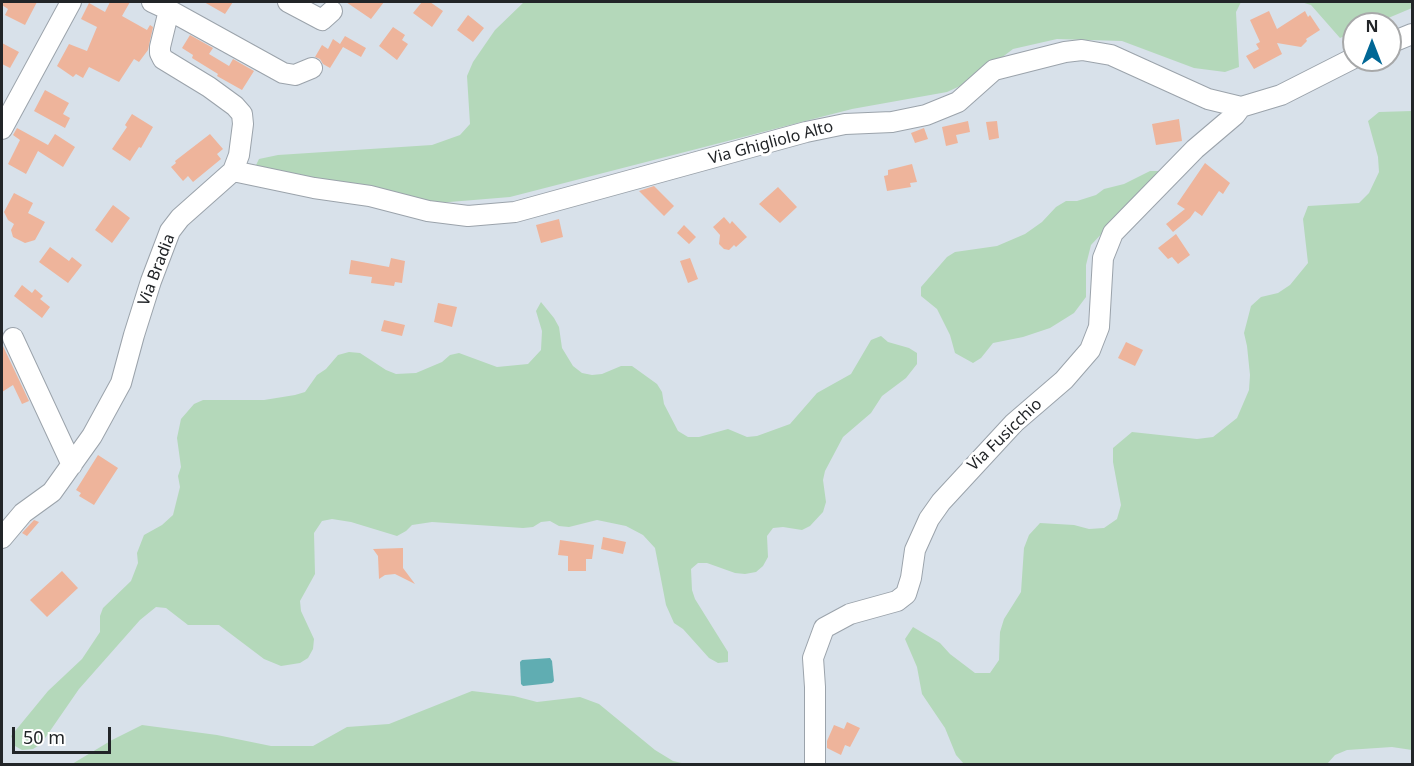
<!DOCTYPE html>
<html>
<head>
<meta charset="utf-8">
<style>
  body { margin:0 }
  #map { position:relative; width:1414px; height:766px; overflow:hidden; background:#d8e1ea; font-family:"Noto Sans",sans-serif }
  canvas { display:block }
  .frame { position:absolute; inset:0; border:3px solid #222528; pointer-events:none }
  .north { position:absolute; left:1342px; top:12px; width:60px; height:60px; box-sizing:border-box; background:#fff; border:2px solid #a7a8a9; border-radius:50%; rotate:0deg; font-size:16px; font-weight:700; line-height:24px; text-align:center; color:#222528 }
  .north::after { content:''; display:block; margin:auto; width:21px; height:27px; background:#006795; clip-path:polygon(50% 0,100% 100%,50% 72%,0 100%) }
  .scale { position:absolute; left:12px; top:727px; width:99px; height:27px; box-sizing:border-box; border:3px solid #222528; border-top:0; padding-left:8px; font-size:18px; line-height:21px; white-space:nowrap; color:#222528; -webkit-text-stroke:4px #fff; paint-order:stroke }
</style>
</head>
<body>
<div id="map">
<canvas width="1414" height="766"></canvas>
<div class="frame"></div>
<div class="north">N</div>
<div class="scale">50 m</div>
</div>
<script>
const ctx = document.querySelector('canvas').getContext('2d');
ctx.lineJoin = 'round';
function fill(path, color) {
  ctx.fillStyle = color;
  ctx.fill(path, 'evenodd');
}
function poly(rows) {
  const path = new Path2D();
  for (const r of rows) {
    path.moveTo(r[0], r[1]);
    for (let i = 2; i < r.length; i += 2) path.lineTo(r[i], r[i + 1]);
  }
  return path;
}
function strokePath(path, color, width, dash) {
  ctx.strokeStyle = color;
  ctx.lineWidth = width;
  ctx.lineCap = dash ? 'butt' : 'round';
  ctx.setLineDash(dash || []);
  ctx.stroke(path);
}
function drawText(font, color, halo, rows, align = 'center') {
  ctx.font = font + ' "Noto Sans",sans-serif';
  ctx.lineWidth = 6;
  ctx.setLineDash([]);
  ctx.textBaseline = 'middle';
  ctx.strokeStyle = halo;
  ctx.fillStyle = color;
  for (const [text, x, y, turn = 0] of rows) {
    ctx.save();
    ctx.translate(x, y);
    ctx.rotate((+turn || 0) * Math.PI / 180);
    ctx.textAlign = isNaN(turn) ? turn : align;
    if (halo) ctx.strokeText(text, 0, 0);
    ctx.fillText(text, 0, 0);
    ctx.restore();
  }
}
fill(poly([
  [524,2,1241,2,1236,12,1239,67,1225,72,1194,68,1122,41,1057,39,1013,49,971,81,947,92,852,109,510,197,413,205,254,169,259,159,278,155,432,145,460,135,470,124,467,76,473,62,495,30],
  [1301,2,1412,2,1412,8,1374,24,1354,24,1354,32,1340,38,1311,5],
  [1412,111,1412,750,1392,747,1347,750,1335,755,1327,764,964,764,956,755,945,728,922,694,917,667,905,639,913,627,940,643,950,654,975,673,990,673,999,660,1000,632,1004,619,1021,592,1024,548,1029,535,1040,523,1074,525,1089,529,1104,528,1117,519,1121,505,1113,462,1113,448,1132,432,1197,439,1213,437,1237,418,1249,390,1250,375,1247,346,1244,333,1251,306,1261,297,1278,293,1290,285,1308,263,1303,219,1308,206,1359,203,1369,193,1379,172,1378,157,1368,121,1379,112],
  [1150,171,1161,171,1091,245,1086,265,1086,297,1074,313,1050,328,1023,337,993,343,981,358,973,363,955,353,950,335,937,309,921,296,921,287,947,257,955,252,997,246,1025,234,1042,222,1056,207,1066,201,1077,201,1096,195,1104,189,1124,184],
  [541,302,554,318,559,327,562,348,573,366,582,373,592,375,602,374,621,366,632,366,657,384,662,392,664,404,678,431,688,437,699,437,728,429,747,437,757,436,790,424,817,393,851,374,871,340,881,336,888,342,909,348,917,353,917,364,906,378,882,396,871,413,843,437,825,471,823,480,826,502,823,512,810,526,802,530,783,527,773,528,767,536,768,557,763,566,756,572,745,574,735,573,707,563,698,563,691,569,692,590,695,599,728,652,728,662,718,663,709,658,683,629,674,623,666,605,655,548,643,535,626,526,597,520,569,527,559,526,550,521,541,522,533,527,523,528,432,522,412,525,406,531,397,536,351,522,332,519,322,521,314,533,315,574,300,601,301,611,314,639,313,649,308,658,300,663,281,666,264,659,219,625,188,625,166,608,156,607,140,620,79,689,41,744,33,749,22,750,15,746,11,736,48,691,82,659,100,632,100,616,103,608,131,581,138,563,137,553,144,535,162,525,173,515,180,487,178,476,181,467,177,438,181,419,194,404,203,400,264,400,295,395,305,392,317,375,326,369,338,355,349,352,360,353,386,370,396,374,416,373,442,362,450,355,459,353,497,367,528,364,541,350,542,331,536,311],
  [472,691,514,696,537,702,580,697,599,704,655,750,673,761,686,764,72,764,112,740,142,725,217,735,271,746,313,746,347,727,389,724]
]), '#b4d8ba');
fill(poly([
  [550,658,552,661,554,681,552,683,523,686,521,684,520,662,522,660]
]), '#60adb2');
fill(poly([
  [2,2,37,2,25,25,5,15,8,9,2,5],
  [110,2,130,2,122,16,147,30,150,25,153,27,148,50,139,62,134,59,119,82,89,67,83,78,76,74,73,77,57,66,69,44,87,51,97,27,81,19,89,3,105,12],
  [204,2,233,2,225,14],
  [346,2,384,2,371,19],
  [422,2,430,2,443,11,432,27,413,13],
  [1269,11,1277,29,1305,11,1308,17,1310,15,1320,30,1306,39,1307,41,1301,47,1277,43,1282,54,1254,69,1246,56,1259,49,1256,44,1260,42,1250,20],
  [468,15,484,28,473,42,457,30],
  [393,27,405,35,402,40,408,44,397,60,379,46],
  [190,35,213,48,209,54,229,66,233,59,254,71,242,90,217,76,218,74,192,58,193,55,182,48],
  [345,36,366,48,361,57,343,47,330,68,323,64,320,59,315,57,322,45,328,49,333,39,340,44],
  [2,43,19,52,10,68,2,64],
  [45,90,69,103,63,114,70,118,65,128,34,111],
  [132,114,153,127,141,148,139,147,130,161,112,149,127,127,125,125],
  [1179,119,1182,141,1156,145,1152,124],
  [968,121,970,132,956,135,958,143,946,146,942,127],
  [997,121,999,138,989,140,986,122],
  [17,128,48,145,55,134,75,147,63,167,38,151,26,174,8,164,20,140,13,135],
  [924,128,928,139,915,143,911,133],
  [210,134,223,149,217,154,221,159,193,182,188,176,183,181,171,167,176,163,175,161],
  [1205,163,1230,183,1223,194,1219,191,1202,216,1195,211,1190,218,1173,232,1166,224,1185,209,1177,204],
  [912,164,917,182,910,183,911,187,887,191,884,176,888,175,888,170],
  [654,186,674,206,664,216,639,191],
  [778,187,797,207,780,223,759,204],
  [14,193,33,203,28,213,45,222,35,240,25,243,13,237,11,230,14,224,8,220,4,212],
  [113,205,130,218,112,243,95,230],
  [724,217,730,224,732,221,747,237,736,247,734,245,729,250,724,249,719,244,720,235,713,227],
  [559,219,563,237,541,243,536,225],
  [684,225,696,237,689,244,677,233],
  [1176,234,1190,255,1178,264,1172,257,1168,259,1158,248],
  [50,247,69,261,72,257,82,265,68,283,39,262],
  [391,258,405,261,402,283,395,282,394,286,371,283,372,277,349,274,351,260,389,267],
  [690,258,698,279,688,283,680,261],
  [22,285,32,293,35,289,43,296,40,299,50,307,42,318,14,296],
  [438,303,457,307,452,327,434,322],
  [384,320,405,325,402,336,381,331],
  [1126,342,1143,350,1135,366,1118,358],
  [3,346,29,401,22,404,13,385,2,392,2,349],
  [98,455,118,468,94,505,79,496,81,493,76,490],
  [34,520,39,522,27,536,22,533],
  [603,537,626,542,623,554,601,549],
  [560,540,594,545,592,559,586,559,586,571,568,571,568,556,558,555],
  [403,548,403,568,415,584,395,574,385,575,379,579,378,556,373,549],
  [62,571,78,588,47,617,30,600],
  [847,722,860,728,850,747,845,745,841,755,827,748,827,741,834,725,844,729]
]), '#eeb49b');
const minor = poly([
  [288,2,322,20,332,11],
  [169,10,283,73,295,75,312,68],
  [1390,43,1412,34],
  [2,129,71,2],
  [233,171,314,188,370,196,428,211,468,216,515,212,806,132,845,124,892,122,926,115,958,102,994,70,1065,52,1082,50,1111,55,1208,99,1241,107,1281,95,1354,58],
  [13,338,72,465],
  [2,538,23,513,52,492,92,436,121,383,134,335,151,281,170,231,180,218,233,171,239,155,243,124,242,114,235,106,209,87,163,59,160,53,160,47,169,10,152,2],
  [815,764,815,687,813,658,824,628,850,614,897,601,906,594,911,578,915,550,929,519,941,502,1014,423,1064,380,1090,350,1099,327,1103,258,1113,233,1195,149,1235,115,1241,107]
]);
strokePath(minor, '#9ba3ab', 22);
strokePath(minor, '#fff', 20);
drawText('16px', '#222528', '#fff', [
  ["Via Ghigliolo Alto",771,143,-15],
  ["Via Bradia",157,270,-69],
  ["Via Fusicchio",1005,435,-44]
]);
</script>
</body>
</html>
